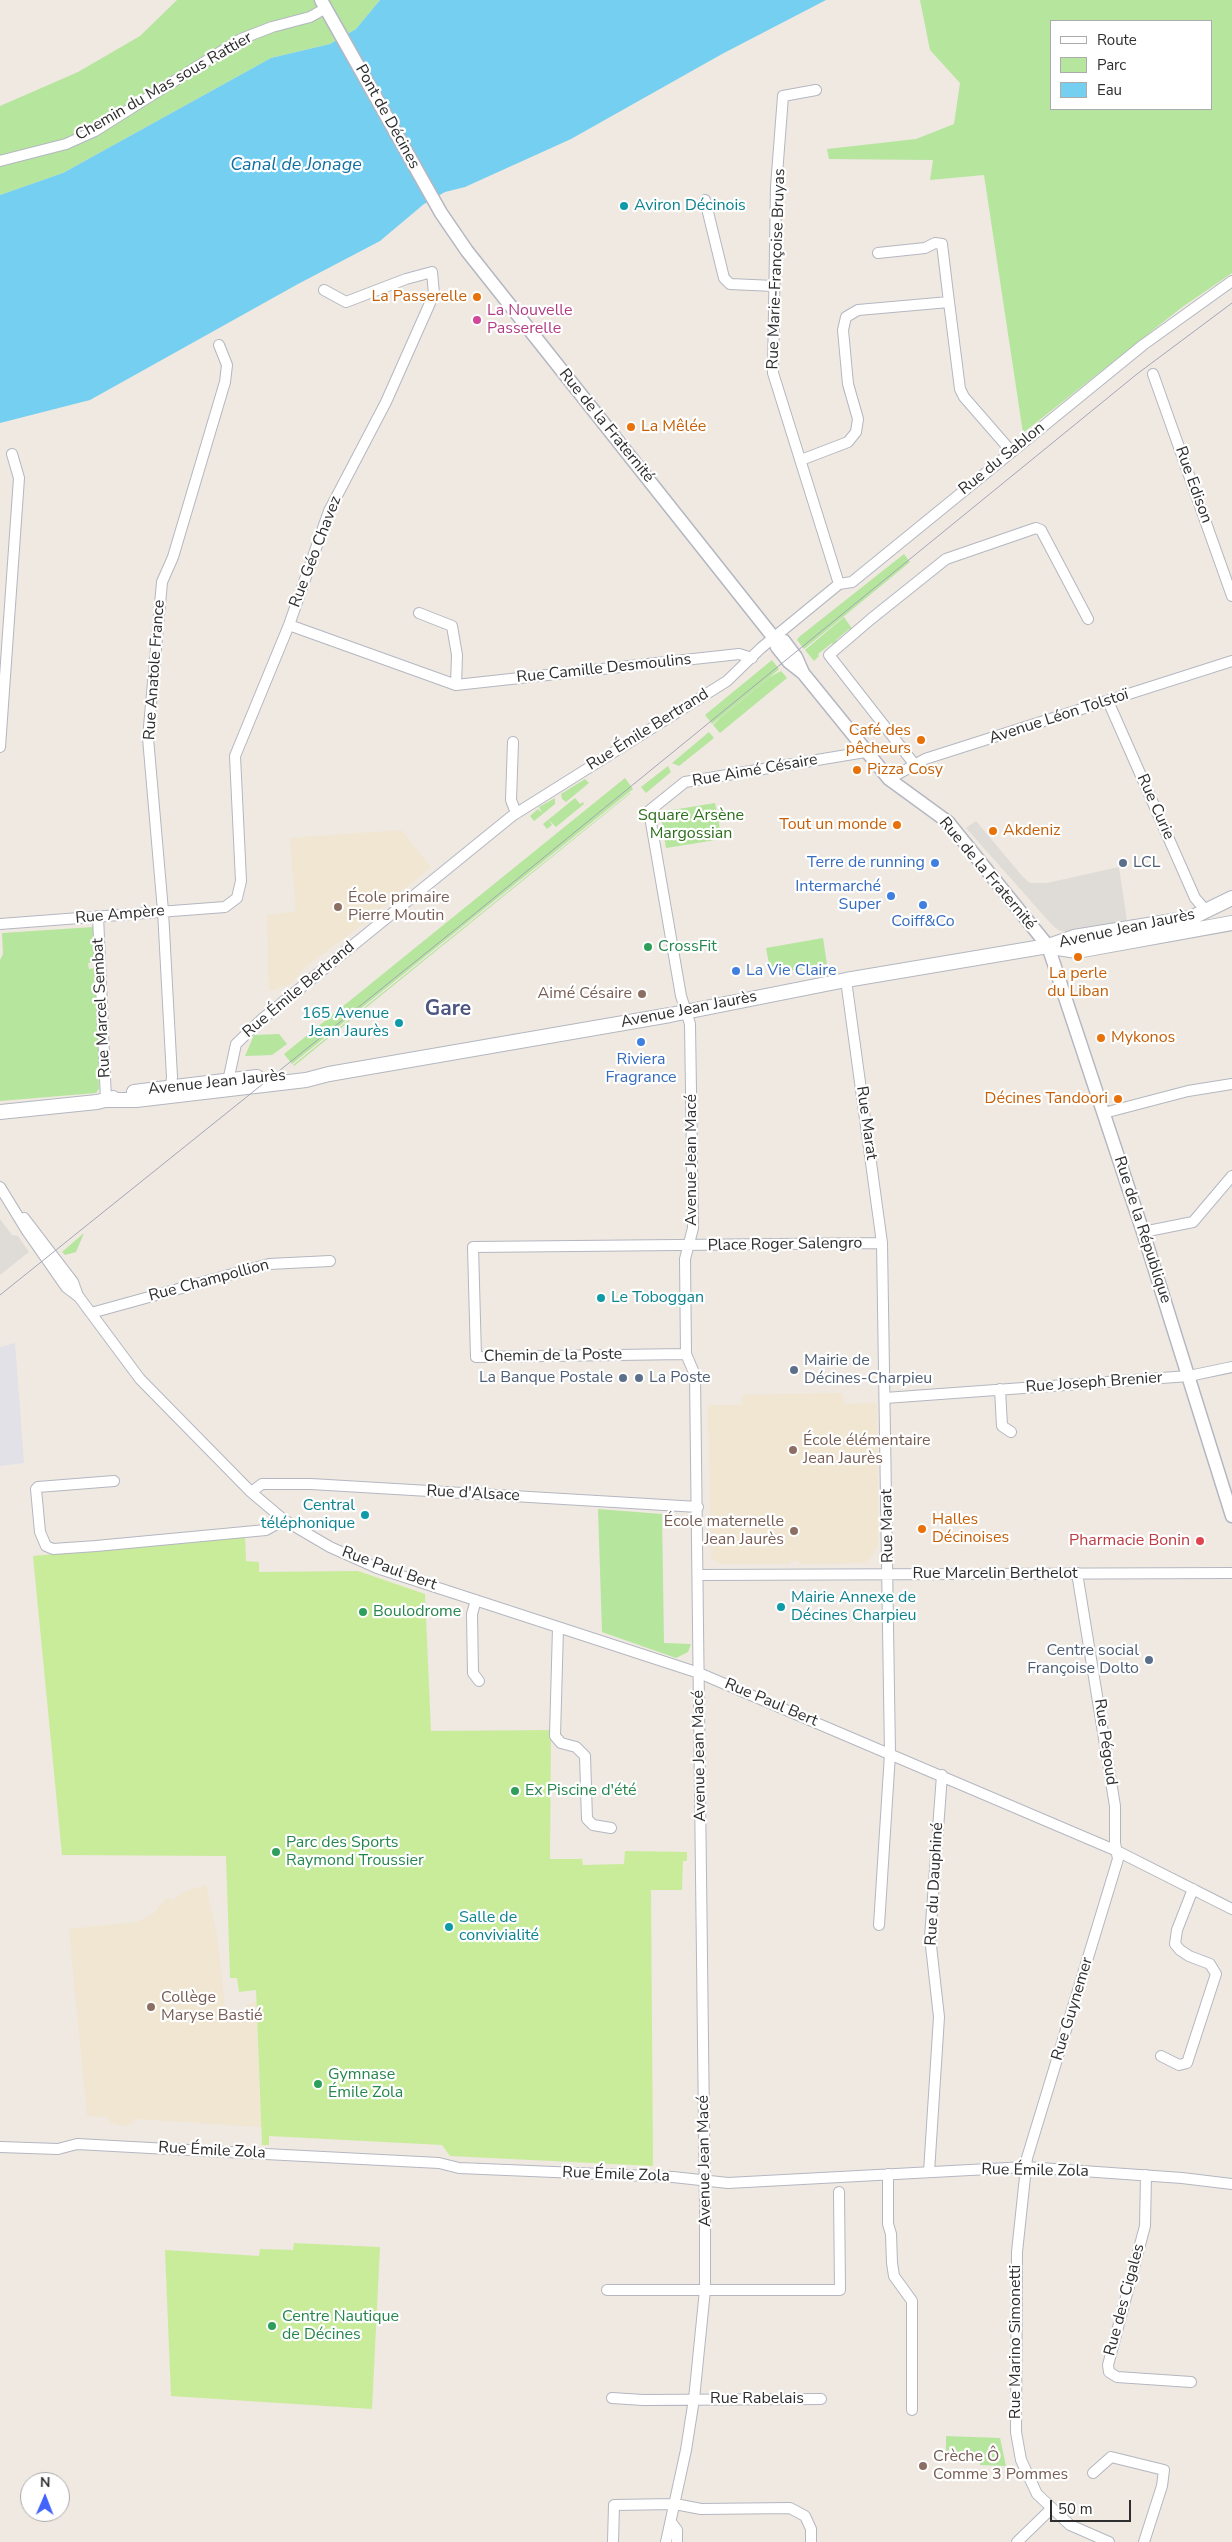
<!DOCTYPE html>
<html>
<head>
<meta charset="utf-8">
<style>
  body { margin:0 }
  #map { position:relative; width:1232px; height:2542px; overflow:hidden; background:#efe9e1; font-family:"Nunito Sans",sans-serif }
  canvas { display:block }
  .legend { position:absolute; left:1050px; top:20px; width:162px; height:90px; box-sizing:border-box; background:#fff; border:1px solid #ababab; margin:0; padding:6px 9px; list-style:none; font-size:15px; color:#2e2e2e }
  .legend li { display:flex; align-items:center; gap:10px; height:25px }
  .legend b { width:25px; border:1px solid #ababab }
  .north { position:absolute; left:20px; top:2472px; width:50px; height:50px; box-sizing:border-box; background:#fff; border:1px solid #ababab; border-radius:50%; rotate:1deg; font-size:14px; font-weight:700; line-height:20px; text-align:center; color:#2e2e2e }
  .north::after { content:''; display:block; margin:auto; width:18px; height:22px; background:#4264fb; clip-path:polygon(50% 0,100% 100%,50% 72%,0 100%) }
  .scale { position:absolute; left:1050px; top:2500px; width:81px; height:22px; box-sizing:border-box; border:2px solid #2e2e2e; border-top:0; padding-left:6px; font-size:15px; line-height:18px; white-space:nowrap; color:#2e2e2e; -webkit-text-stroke:4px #fff; paint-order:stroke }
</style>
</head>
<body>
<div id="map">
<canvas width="1232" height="2542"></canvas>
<ul class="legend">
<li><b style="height:6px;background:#fff"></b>Route</li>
<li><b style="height:14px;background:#b6e59e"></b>Parc</li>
<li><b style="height:14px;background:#75cff0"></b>Eau</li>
</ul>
<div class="north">N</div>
<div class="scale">50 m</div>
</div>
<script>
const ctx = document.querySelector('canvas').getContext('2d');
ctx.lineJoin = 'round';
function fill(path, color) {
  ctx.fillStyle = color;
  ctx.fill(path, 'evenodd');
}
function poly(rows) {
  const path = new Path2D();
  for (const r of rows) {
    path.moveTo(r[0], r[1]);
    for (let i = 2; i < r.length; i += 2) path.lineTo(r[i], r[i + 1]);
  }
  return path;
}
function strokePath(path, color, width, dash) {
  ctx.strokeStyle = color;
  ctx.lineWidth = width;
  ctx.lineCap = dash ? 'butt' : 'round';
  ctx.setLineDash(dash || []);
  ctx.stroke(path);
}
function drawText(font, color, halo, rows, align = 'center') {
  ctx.font = font + ' "Nunito Sans",sans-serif';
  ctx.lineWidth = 4.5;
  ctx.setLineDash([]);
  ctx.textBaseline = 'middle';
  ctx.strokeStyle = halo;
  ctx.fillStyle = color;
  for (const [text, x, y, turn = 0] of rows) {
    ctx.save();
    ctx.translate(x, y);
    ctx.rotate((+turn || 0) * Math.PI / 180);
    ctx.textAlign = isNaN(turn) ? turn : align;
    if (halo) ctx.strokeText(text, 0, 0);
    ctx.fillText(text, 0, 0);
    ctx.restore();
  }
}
fill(poly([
  [15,1343,24,1463,0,1466,0,1347]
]), '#e3e1e8');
fill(poly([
  [401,830,431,867,354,931,305,967,291,984,269,991,267,915,296,912,290,838],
  [835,1393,843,1393,844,1404,877,1403,878,1546,867,1563,799,1564,799,1561,791,1561,790,1564,720,1564,714,1560,711,1557,708,1405,742,1405,742,1395],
  [206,1885,217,1935,226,2015,249,2010,246,2005,256,2001,261,2127,136,2119,131,2124,121,2126,111,2123,107,2117,87,2116,69,1929,137,1922,153,1914,166,1898,173,1900,183,1892]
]), '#f0e6d1');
fill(poly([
  [177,0,380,0,356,29,330,44,271,58,63,173,0,195,0,106,78,72,140,36],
  [920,0,1232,0,1232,273,1181,308,1023,433,984,175,930,180,933,160,829,159,827,149,916,139,954,124,960,83,930,50],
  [1051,21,1211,21,1211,109,1051,109],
  [904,554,910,562,804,649,797,640,799,637],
  [844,617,853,630,851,632,849,629,836,640,838,642,834,645,832,643,818,654,819,656,814,661,805,650],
  [772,660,779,669,777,671,712,724,705,715],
  [781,671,787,678,720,733,713,725,720,718,770,677],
  [709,732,714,738,679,766,672,763],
  [668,766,671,772,646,793,641,787],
  [625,778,633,789,292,1064,284,1054],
  [585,779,589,783,566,802,562,799,561,794],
  [631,793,294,1066,293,1065,630,793],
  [555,798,555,804,534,821,530,816,538,809,542,813,539,807],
  [575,798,580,804,583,802,584,804,556,827,549,820,552,825,547,829,543,824],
  [715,803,722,839,666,848,660,812],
  [93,927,95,962,88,963,89,969,96,968,99,1089,96,1093,0,1101,0,960,3,954,2,933],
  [823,938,827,964,771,974,766,948],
  [279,1034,287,1044,272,1055,245,1056,254,1035],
  [84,1233,76,1252,65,1255,62,1252],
  [598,1509,662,1514,664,1643,691,1644,688,1652,676,1658,602,1632],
  [946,2436,1000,2438,1006,2466,980,2465,980,2456,946,2455]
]), '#b6e59e');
fill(poly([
  [245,1537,246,1561,259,1562,259,1572,358,1571,425,1594,431,1731,551,1730,550,1859,582,1859,583,1865,624,1864,625,1851,687,1852,687,1861,683,1861,682,1890,651,1890,653,2166,450,2156,442,2145,269,2136,269,2145,262,2145,256,1990,239,1992,237,1978,230,1978,226,1856,62,1855,33,1556],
  [294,2243,380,2247,372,2409,171,2396,165,2250,259,2256,260,2249,293,2250]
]), '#c9ec9a');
fill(poly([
  [976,821,1023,877,1030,883,1047,883,1119,867,1127,921,1070,932,1060,931,1053,926,966,828],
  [0,1219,12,1235,18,1236,29,1252,0,1275]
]), '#dfdcd8');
fill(poly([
  [380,0,826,0,722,54,571,139,465,187,445,192,424,204,380,241,298,284,90,400,0,423,0,195,63,173,271,58,330,44,356,29]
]), '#75cff0');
const minor = poly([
  [816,90,783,96,776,187,773,373,839,584],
  [0,161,66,144,95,131,241,39,272,27,310,17,326,8],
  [705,200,724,278,730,284,774,286],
  [878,253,925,248,935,243,942,244,949,302],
  [1153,374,1232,596],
  [801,460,848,442,856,432,858,419,848,384,843,330,846,317,858,310,949,302,960,389,964,397,1011,451],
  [419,613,452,626,457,655,456,685],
  [289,625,456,685,739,654,752,658],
  [1108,701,1195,898,1207,912],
  [513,742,511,800,516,813],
  [0,747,19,478,12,454],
  [915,765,829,655,871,619,946,559,1036,528,1041,530,1088,619],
  [889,779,925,759,1232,661],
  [98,916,106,1100],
  [0,924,225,907,237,898,241,881,235,756,289,625,329,511,386,402,434,294,432,272,406,279,346,302,324,290],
  [846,980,882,1243,890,1754,879,1925],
  [227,1086,236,1044,261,1020,512,816,727,681,761,648,839,584,852,582,1143,345,1232,281],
  [170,1093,172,1077,163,911,148,738,162,582,173,557,225,382,227,365,219,345],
  [1104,1113,1188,1091,1232,1084],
  [0,1187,27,1231,57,1274,66,1287,79,1297,140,1379,251,1492,284,1520,330,1547,377,1568,699,1673,1117,1851,1232,1909],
  [24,1218,73,1282,78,1296],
  [1143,1232,1193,1222,1232,1176],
  [91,1313,269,1264,330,1261],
  [686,1354,476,1357,473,1247,882,1243],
  [1000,1389,1002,1426,1011,1432],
  [885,1398,1189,1376,1232,1367],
  [114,1481,38,1487,36,1489,40,1532,46,1546,53,1549,96,1546,266,1530,284,1520],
  [251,1492,262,1484,311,1484,698,1507],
  [1077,1573,1115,1806,1115,1843,1118,1859,1027,2158,1017,2252,1016,2432,1021,2460,1037,2494,1070,2525,1109,2542],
  [699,1575,1232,1573],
  [476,1600,472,1614,473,1673,479,1681],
  [558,1628,555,1736,561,1743,576,1747,585,1756,587,1819,593,1825,611,1828],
  [1161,2056,1179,2065,1187,2063,1216,1974,1210,1964,1189,1956,1180,1950,1175,1944,1177,1930,1193,1889],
  [0,2147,58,2149,77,2144,150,2148,439,2163,459,2168,673,2177,728,2183,1026,2167,1182,2178,1232,2184],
  [929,2172,939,2017,930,1937,942,1775],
  [888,2174,888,2224,891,2234,892,2263,894,2276,912,2301,912,2410],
  [1146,2175,1145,2226,1108,2365,1109,2372,1117,2377,1191,2382],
  [607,2290,840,2290,839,2192],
  [612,2398,643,2400,821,2399],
  [1093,2473,1111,2457,1164,2470,1162,2486,1144,2542],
  [671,2522,677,2530,677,2542],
  [613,2542,614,2505,675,2504,701,2509,790,2508,805,2516,811,2529,811,2542],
  [666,2542,686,2450,694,2399,705,2290,705,2207,695,1375,686,1354,685,1259,693,1228,690,1024,681,996,649,811,685,782,865,752],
  [1017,2542,1051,2509]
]);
const tertiary = poly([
  [321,0,441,213,467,251,774,638,777,647,789,662,803,673,889,779,948,822,1048,946,1143,1232,1232,1516],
  [774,638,784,641,796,657,803,673]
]);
const secondary = poly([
  [1051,947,1077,951,1232,923],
  [134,1092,257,1077],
  [106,1100,136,1100,306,1080,329,1074,670,1015,846,980,1048,946,1074,937,1191,918,1232,898],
  [0,1112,97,1102,113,1098]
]);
strokePath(minor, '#b4b7c1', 12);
strokePath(tertiary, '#b4b7c1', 15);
strokePath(secondary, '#b4b7c1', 16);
strokePath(minor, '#fff', 10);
strokePath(tertiary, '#fff', 12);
strokePath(secondary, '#fff', 14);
strokePath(poly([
  [0,1295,462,924,1137,374,1232,303]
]), '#a3a6b8', 1);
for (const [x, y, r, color] of [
  [624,206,5,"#0f9aa8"],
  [477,297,5,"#e8710a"],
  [477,320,5,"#d1479c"],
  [631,427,5,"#e8710a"],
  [921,740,5,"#e8710a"],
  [857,770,5,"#e8710a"],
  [897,825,5,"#e8710a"],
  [993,831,5,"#e8710a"],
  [935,863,5,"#3f7fe0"],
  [1123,863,5,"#5c6f8a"],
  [891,896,5,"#3f7fe0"],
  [923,905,5,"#3f7fe0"],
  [338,907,5,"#8d6e63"],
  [648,947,5,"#2e9e5b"],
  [1078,957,5,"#e8710a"],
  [736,971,5,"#3f7fe0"],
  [642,994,5,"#8d6e63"],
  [399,1023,5,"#0f9aa8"],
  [1101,1038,5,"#e8710a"],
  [641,1042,5,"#3f7fe0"],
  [1118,1099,5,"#e8710a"],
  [601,1298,5,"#0f9aa8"],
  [794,1370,5,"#5c6f8a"],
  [623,1378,5,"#5c6f8a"],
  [639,1378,5,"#5c6f8a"],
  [793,1450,5,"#8d6e63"],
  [365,1515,5,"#0f9aa8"],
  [922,1529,5,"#e8710a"],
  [794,1531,5,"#8d6e63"],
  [1200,1541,5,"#e0444e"],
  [781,1607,5,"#0f9aa8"],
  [363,1612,5,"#2e9e5b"],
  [1149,1660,5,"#5c6f8a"],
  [515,1791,5,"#2e9e5b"],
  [276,1852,5,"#2e9e5b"],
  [449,1927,5,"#0f9aa8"],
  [151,2007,5,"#8d6e63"],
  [318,2084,5,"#2e9e5b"],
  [272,2326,5,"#2e9e5b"],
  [923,2466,5,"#8d6e63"]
]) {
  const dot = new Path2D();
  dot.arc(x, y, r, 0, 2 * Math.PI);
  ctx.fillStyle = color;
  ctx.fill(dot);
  strokePath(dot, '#fff', 2);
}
drawText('16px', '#2e2e2e', '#fff', [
  ["Chemin du Mas sous Rattier",164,87,-30],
  ["Pont de Décines",387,117,61],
  ["Rue Marie-Françoise Bruyas",777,269,-88],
  ["Rue de la Fraternité",606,426,51],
  ["Rue du Sablon",1002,459,-39],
  ["Rue Edison",1193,485,70],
  ["Rue Géo Chavez",316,552,-69],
  ["Rue Camille Desmoulins",604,669,-6],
  ["Rue Anatole France",155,670,-86],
  ["Avenue Léon Tolstoï",1059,717,-18],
  ["Rue Émile Bertrand",648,730,-32],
  ["Rue Aimé Césaire",755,771,-10],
  ["Rue Curie",1155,807,66],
  ["Rue de la Fraternité",987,874,50],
  ["Rue Ampère",120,915,-5],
  ["Avenue Jean Jaurès",1127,929,-12],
  ["Rue Émile Bertrand",299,990,-40],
  ["Rue Marcel Sembat",102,1008,-93],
  ["Avenue Jean Jaurès",689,1010,-11],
  ["Avenue Jean Jaurès",217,1083,-6],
  ["Rue Marat",866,1123,82],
  ["Avenue Jean Macé",692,1160,-90],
  ["Rue de la République",1142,1230,72],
  ["Place Roger Salengro",785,1245,-1],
  ["Rue Champollion",209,1281,-15],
  ["Chemin de la Poste",553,1356,-1],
  ["Rue Joseph Brenier",1094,1383,-4],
  ["Rue d'Alsace",473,1494,3],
  ["Rue Marat",888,1526,-91],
  ["Rue Paul Bert",389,1569,20],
  ["Rue Marcelin Berthelot",995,1574],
  ["Rue Paul Bert",771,1703,23],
  ["Rue Pégoud",1105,1742,82],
  ["Avenue Jean Macé",700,1756,-91],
  ["Rue du Dauphiné",935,1884,-87],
  ["Rue Guynemer",1073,2009,-73],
  ["Rue Émile Zola",212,2151,3],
  ["Avenue Jean Macé",705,2161,-91],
  ["Rue Émile Zola",1035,2171,1],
  ["Rue Émile Zola",616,2175,2],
  ["Rue des Cigales",1125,2300,-75],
  ["Rue Marino Simonetti",1016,2342,-90],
  ["Rue Rabelais",757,2399]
]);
drawText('16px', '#0d838f', '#fff', [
  ["Aviron Décinois",634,206],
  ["165 Avenue",389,1014,"right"],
  ["Jean Jaurès",389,1032,"right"],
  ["Le Toboggan",611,1298],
  ["Central",355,1506,"right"],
  ["téléphonique",355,1524,"right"],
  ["Mairie Annexe de",791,1598],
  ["Décines Charpieu",791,1616],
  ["Salle de",459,1918],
  ["convivialité",459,1936]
], 'left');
drawText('16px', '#c56008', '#fff', [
  ["La Passerelle",467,297,"right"],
  ["La Mêlée",641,427],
  ["Café des",911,731,"right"],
  ["pêcheurs",911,749,"right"],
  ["Pizza Cosy",867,770],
  ["Tout un monde",887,825,"right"],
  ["Akdeniz",1003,831],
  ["La perle",1078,974,"center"],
  ["du Liban",1078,992,"center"],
  ["Mykonos",1111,1038],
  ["Décines Tandoori",1108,1099,"right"],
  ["Halles",932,1520],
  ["Décinoises",932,1538]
], 'left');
drawText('16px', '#b23c85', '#fff', [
  ["La Nouvelle",487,311],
  ["Passerelle",487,329]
], 'left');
drawText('16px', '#2c6e1b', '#fff', [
  ["Square Arsène",691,816],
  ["Margossian",691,834]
]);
drawText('16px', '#366cbe', '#fff', [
  ["Terre de running",925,863],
  ["Intermarché",881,887],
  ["Super",881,905],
  ["Coiff&Co",923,922,"center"],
  ["La Vie Claire",746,971,"left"],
  ["Riviera",641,1060,"center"],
  ["Fragrance",641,1078,"center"]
], 'right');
drawText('16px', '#4e5e75', '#fff', [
  ["LCL",1133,863],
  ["Mairie de",804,1361],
  ["Décines-Charpieu",804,1379],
  ["La Banque Postale",613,1378,"right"],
  ["La Poste",649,1378],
  ["Centre social",1139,1651,"right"],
  ["Françoise Dolto",1139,1669,"right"]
], 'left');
drawText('16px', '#785e54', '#fff', [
  ["École primaire",348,898],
  ["Pierre Moutin",348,916],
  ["Aimé Césaire",632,994,"right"],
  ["École élémentaire",803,1441],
  ["Jean Jaurès",803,1459],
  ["École maternelle",784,1522,"right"],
  ["Jean Jaurès",784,1540,"right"],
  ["Collège",161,1998],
  ["Maryse Bastié",161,2016],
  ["Crèche Ô",933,2457],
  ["Comme 3 Pommes",933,2475]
], 'left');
drawText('16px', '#27864d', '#fff', [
  ["CrossFit",658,947],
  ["Boulodrome",373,1612],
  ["Ex Piscine d'été",525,1791],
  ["Parc des Sports",286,1843],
  ["Raymond Troussier",286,1861],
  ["Gymnase",328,2075],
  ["Émile Zola",328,2093],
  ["Centre Nautique",282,2317],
  ["de Décines",282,2335]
], 'left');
drawText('16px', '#be3a42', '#fff', [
  ["Pharmacie Bonin",1190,1541]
], 'right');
drawText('italic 18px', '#0d6fa3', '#fff', [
  ["Canal de Jonage",296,166]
]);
drawText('bold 21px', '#4d5680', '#fff', [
  ["Gare",448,1010]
]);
</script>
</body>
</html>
